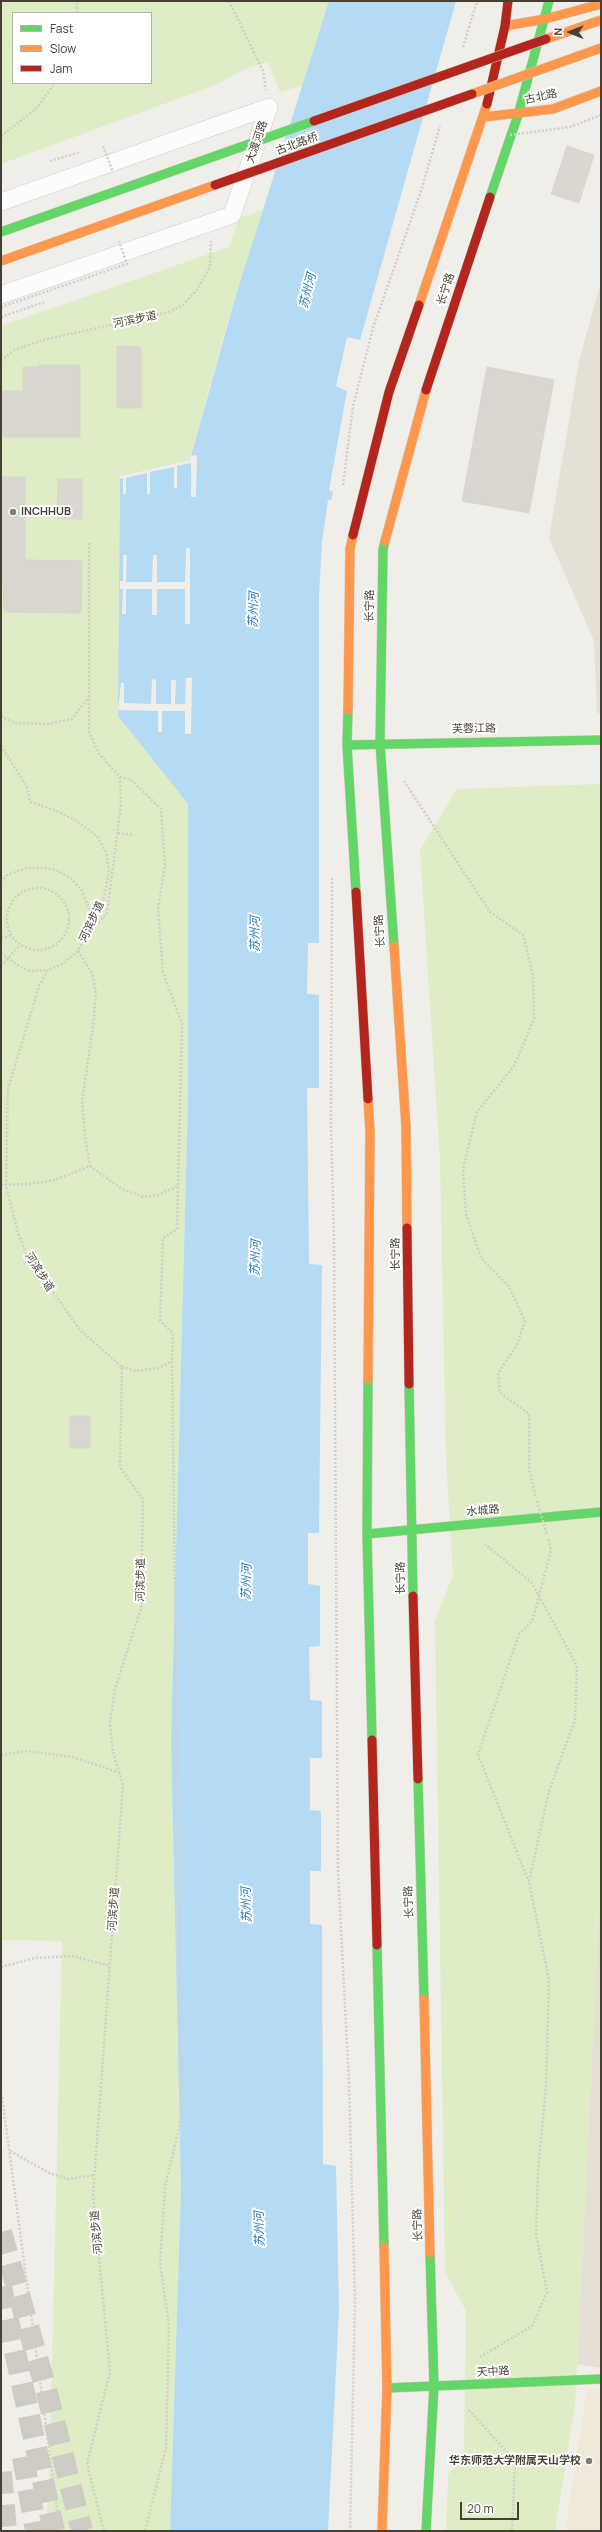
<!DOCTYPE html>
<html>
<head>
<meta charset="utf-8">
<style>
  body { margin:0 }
  #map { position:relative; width:602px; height:2532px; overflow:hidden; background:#f0eee8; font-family:Manrope,sans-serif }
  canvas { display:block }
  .frame { position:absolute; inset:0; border:2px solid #473f34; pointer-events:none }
  .legend { position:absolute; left:12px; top:12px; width:140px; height:72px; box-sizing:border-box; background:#fff; border:1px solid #b5b2ae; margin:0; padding:5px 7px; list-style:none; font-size:12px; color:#473f34 }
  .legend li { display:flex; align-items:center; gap:8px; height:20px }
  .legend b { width:20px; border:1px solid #b5b2ae }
  .north { position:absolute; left:550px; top:12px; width:40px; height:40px; -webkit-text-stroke:3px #fff; paint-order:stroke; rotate:271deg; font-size:11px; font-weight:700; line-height:16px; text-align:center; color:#473f34 }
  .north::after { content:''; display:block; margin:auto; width:14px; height:18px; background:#473f34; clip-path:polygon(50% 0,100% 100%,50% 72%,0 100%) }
  .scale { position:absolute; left:460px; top:2502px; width:59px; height:18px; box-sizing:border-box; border:2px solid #473f34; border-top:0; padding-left:5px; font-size:12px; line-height:14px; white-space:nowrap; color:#473f34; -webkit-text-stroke:3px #fff; paint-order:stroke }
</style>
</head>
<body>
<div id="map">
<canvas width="602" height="2532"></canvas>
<div class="frame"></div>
<ul class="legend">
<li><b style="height:5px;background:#63d668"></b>Fast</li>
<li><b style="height:5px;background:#ff974d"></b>Slow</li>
<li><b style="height:5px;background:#b3261e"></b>Jam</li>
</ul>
<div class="north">N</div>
<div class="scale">20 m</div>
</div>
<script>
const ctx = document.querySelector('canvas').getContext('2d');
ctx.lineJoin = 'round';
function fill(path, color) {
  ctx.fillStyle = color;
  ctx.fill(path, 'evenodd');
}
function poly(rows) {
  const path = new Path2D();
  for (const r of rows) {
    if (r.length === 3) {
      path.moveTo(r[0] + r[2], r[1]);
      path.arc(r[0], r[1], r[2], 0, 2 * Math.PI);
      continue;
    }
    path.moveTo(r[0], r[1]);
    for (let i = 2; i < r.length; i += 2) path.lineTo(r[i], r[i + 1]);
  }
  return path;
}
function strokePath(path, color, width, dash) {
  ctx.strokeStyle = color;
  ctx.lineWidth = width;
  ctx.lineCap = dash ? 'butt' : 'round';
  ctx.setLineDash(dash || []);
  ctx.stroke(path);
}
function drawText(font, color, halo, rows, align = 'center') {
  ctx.font = font + ' Manrope,"Noto Sans SC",sans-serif';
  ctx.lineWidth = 4;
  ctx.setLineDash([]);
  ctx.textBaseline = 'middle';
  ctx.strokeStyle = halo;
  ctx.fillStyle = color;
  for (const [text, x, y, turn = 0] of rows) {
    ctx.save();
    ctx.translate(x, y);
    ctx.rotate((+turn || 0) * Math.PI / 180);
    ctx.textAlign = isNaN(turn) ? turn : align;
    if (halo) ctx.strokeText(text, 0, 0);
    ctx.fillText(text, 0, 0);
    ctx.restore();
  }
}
fill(poly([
  [601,281,601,713,597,713,594,641,549,538,579,361],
  [601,1868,601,2368,577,2364]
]), '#e5e0d5');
fill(poly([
  [587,2389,601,2390,601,2531,565,2531]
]), '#efe9d9');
fill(poly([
  [1,1,329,1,304,85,280,92,268,62,247,68,218,84,1,164],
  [13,13,151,13,151,83,13,83],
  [263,210,225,331,190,460,120,476,118,716,188,804,188,1098,171,1740,181,2189,170,2531,45,2531,49,2491,62,1941,1,1940,1,326,229,247,239,218],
  [601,784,601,1876,575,2405,555,2531,446,2531,448,2475,464,2454,466,2311,445,2272,435,1621,453,1575,446,1458,440,1161,420,850,457,789]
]), '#deedc5');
fill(poly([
  [329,1,456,1,360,340,347,337,336,386,347,391,329,490,333,492,331,500,328,500,322,542,319,595,319,943,308,943,307,994,319,995,319,1088,307,1088,309,1264,322,1265,319,1533,308,1533,308,1584,320,1586,320,1646,309,1647,310,1700,322,1701,322,1758,310,1758,310,1810,321,1811,321,1871,310,1871,310,1924,322,1925,323,2164,336,2166,339,2311,328,2531,170,2531,181,2189,171,1740,188,1098,188,804,118,716,120,476,190,460,236,295]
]), '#b4dbf3');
fill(poly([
  [197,455,196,497,191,497,191,463,177,466,177,488,174,488,174,467,150,472,150,494,147,494,147,473,126,478,126,494,123,494,123,478,120,479,120,476,190,460,191,456],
  [186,548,190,548,190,624,185,624,185,589,157,589,157,615,152,615,152,589,126,589,126,614,122,614,123,589,120,589,120,581,123,581,123,555,127,555,126,582,152,582,153,555,157,555,157,582,185,582],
  [186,678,192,678,191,734,185,734,185,711,162,711,162,732,158,732,158,711,118,710,121,683,124,683,124,703,151,704,152,679,156,680,156,704,171,704,171,680,176,680,175,704,185,704]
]), '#f0eee8');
const building = poly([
  [567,146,594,155,579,203,551,194,567,146],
  [117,346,141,347,141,408,117,408,117,346],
  [39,365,80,365,80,437,1,437,1,391,23,391,23,367,39,367,39,365],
  [487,367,554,380,529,513,462,501,487,367],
  [1,477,25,477,25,560,82,561,81,613,4,612,3,577,1,577,1,477],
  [58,479,82,479,82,519,57,519,58,479],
  [70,1416,90,1416,90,1448,70,1448,70,1416]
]);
fill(building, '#dad7d1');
strokePath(building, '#d9d5ce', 1);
strokePath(poly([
  [1,2232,46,2389,82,2531],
  [1,2287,54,2531],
  [23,2457,36,2531],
  [1,2472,6,2531]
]), '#cecbc4', 22, [22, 11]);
const street = poly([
  [1,202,269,107,232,215,1,295]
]);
const fast = poly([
  [490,197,518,115,549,1],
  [385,541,383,550,380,743,394,946],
  [348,710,347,745,356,892],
  [347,745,601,740],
  [368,1379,367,1534,372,1740],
  [409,1384,413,1596],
  [367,1534,601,1512],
  [418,1779,424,1999],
  [377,1945,384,2247],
  [387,2388,601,2379],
  [426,2531,434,2386,430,2253]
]);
const slow = poly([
  [505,26,545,19,601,4],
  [484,117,553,109,601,91],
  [419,305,487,104],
  [385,541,426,390],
  [348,710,350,549,353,535],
  [394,946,406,1127,407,1228],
  [368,1099,370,1132,368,1379],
  [424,1999,430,2253],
  [382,2531,387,2388,384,2247]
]);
const jam = poly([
  [487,104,505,26,508,1],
  [426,390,490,197],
  [353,535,389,392,419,305],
  [356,892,368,1099],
  [407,1228,409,1384],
  [413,1596,418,1779],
  [372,1740,377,1945]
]);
strokePath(street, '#ceccc6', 18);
strokePath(fast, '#d2ccbf', 10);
strokePath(slow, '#d2ccbf', 10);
strokePath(jam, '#d2ccbf', 10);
strokePath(poly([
  [229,1,263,71,266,90],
  [77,13,77,1],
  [463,47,477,1],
  [1,136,36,109,55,83],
  [50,161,80,152],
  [1,317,44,302],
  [1,361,14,350,43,340,169,312,183,305,197,290,210,267,211,241],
  [343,485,353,406,373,328,421,191,440,126],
  [89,543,89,732,99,754,120,777,130,779,161,809,165,865,158,909,163,972,182,1024,177,1229,163,1238,160,1321,173,1333,172,1361,182,2115,165,2187,160,2263,169,2326,166,2448,145,2531],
  [1,716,15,723,48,724,72,719,89,697],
  [1,746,27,787,30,802,52,809,75,820,97,836,106,852,109,872,103,902,78,951,62,964,48,970,39,986,8,1089,6,1185,18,1233,27,1255,80,1330,122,1367,120,1467,143,1500,141,1608,115,1689,110,1722,113,1752,123,1785,93,2195,110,2372,87,2464,104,2531],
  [404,781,490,912,523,935,533,975,534,1019,514,1066,477,1112,463,1169,466,1214,481,1258,509,1287,525,1321,516,1347,498,1373,500,1393,529,1414,529,1469,536,1498],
  [118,833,133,835],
  [332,878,331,1126,334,1241,338,1871,349,2083,355,2300,350,2531],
  [1,882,7,875,27,868,44,868,56,870,72,879,82,891,89,909,89,930],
  [38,919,31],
  [90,931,107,913,121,804,120,777],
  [1,938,11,935],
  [78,951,92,973,96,994,93,1027,82,1101,85,1137,90,1166],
  [1,953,20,967,31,971,48,970],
  [1,966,20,945],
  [1,1185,29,1184,55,1180,90,1166,122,1189,144,1197,158,1195,178,1186],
  [122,1367,135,1371,159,1368,172,1361],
  [542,1584,551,1550,548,1538],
  [1,1755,26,1751,73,1757,120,1773],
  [529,1882,478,1755,519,1634,532,1621,536,1608],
  [1,1967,35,1958,73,1956,110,1966],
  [1,2089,60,2531],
  [10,2151,49,2173,68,2179,95,2175],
  [480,2357,532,2326,547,2292,536,2234,538,2171,546,2086,549,1980,529,1882,549,1791,575,1720,577,1666,532,1583,485,1544],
  [469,2410,515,2461,512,2531]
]), '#d1cec9', 2.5, [2, 2]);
strokePath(street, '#fdfcfc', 17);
strokePath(fast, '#63d668', 9);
strokePath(slow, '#ff974d', 9);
strokePath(jam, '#b3261e', 9);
const fastBridge = poly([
  [1,232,314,121]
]);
const slowBridge = poly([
  [546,39,601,20],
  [472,94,601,48],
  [1,261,215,185]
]);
const jamBridge = poly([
  [314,121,546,39],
  [215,185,472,94]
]);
strokePath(fastBridge, '#d2ccbf', 10, []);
strokePath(slowBridge, '#d2ccbf', 10, []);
strokePath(jamBridge, '#d2ccbf', 10, []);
strokePath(poly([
  [510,135,570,127,601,115],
  [103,146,113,172],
  [1,307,127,264,119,241],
  [537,1501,547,1535],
  [536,1608,542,1584]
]), '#d1cec9', 2.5, [2, 2]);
strokePath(fastBridge, '#63d668', 9);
strokePath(slowBridge, '#ff974d', 9);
strokePath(jamBridge, '#b3261e', 9);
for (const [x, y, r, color] of [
  [13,512,4,"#827c73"],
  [589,2461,4,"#827c73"]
]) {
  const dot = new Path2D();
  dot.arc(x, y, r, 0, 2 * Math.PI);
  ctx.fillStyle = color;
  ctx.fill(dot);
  strokePath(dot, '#fff', 1.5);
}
drawText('11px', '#473f34', '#fff', [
  ["古北路",541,97,-12],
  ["大渡河路",257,142,-71],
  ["古北路桥",297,144,-20],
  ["长宁路",446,289,-72],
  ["河滨步道",135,320,-12],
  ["长宁路",370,606,-89],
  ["芙蓉江路",474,729,-1],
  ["河滨步道",92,922,-65],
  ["长宁路",380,931,-94],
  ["长宁路",396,1254,-91],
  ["河滨步道",39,1272,58],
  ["水城路",483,1511,-5],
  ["长宁路",401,1578,-91],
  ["河滨步道",141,1580,-89],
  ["长宁路",409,1902,-92],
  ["河滨步道",114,1909,-86],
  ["长宁路",418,2225,-92],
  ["河滨步道",97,2232,-95],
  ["天中路",493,2372,-3]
]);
drawText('bold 11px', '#473f34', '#fff', [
  ["INCHHUB",21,512],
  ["华东师范大学附属天山学校",581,2461,"right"]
], 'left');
drawText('italic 12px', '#207ab6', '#fff', [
  ["苏州河",308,291,-76],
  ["苏州河",254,610,-88],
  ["苏州河",256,934,-90],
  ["苏州河",256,1258,-88],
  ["苏州河",247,1582,-88],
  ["苏州河",247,1905,-92],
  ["苏州河",260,2229,-92]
]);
</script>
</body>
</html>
